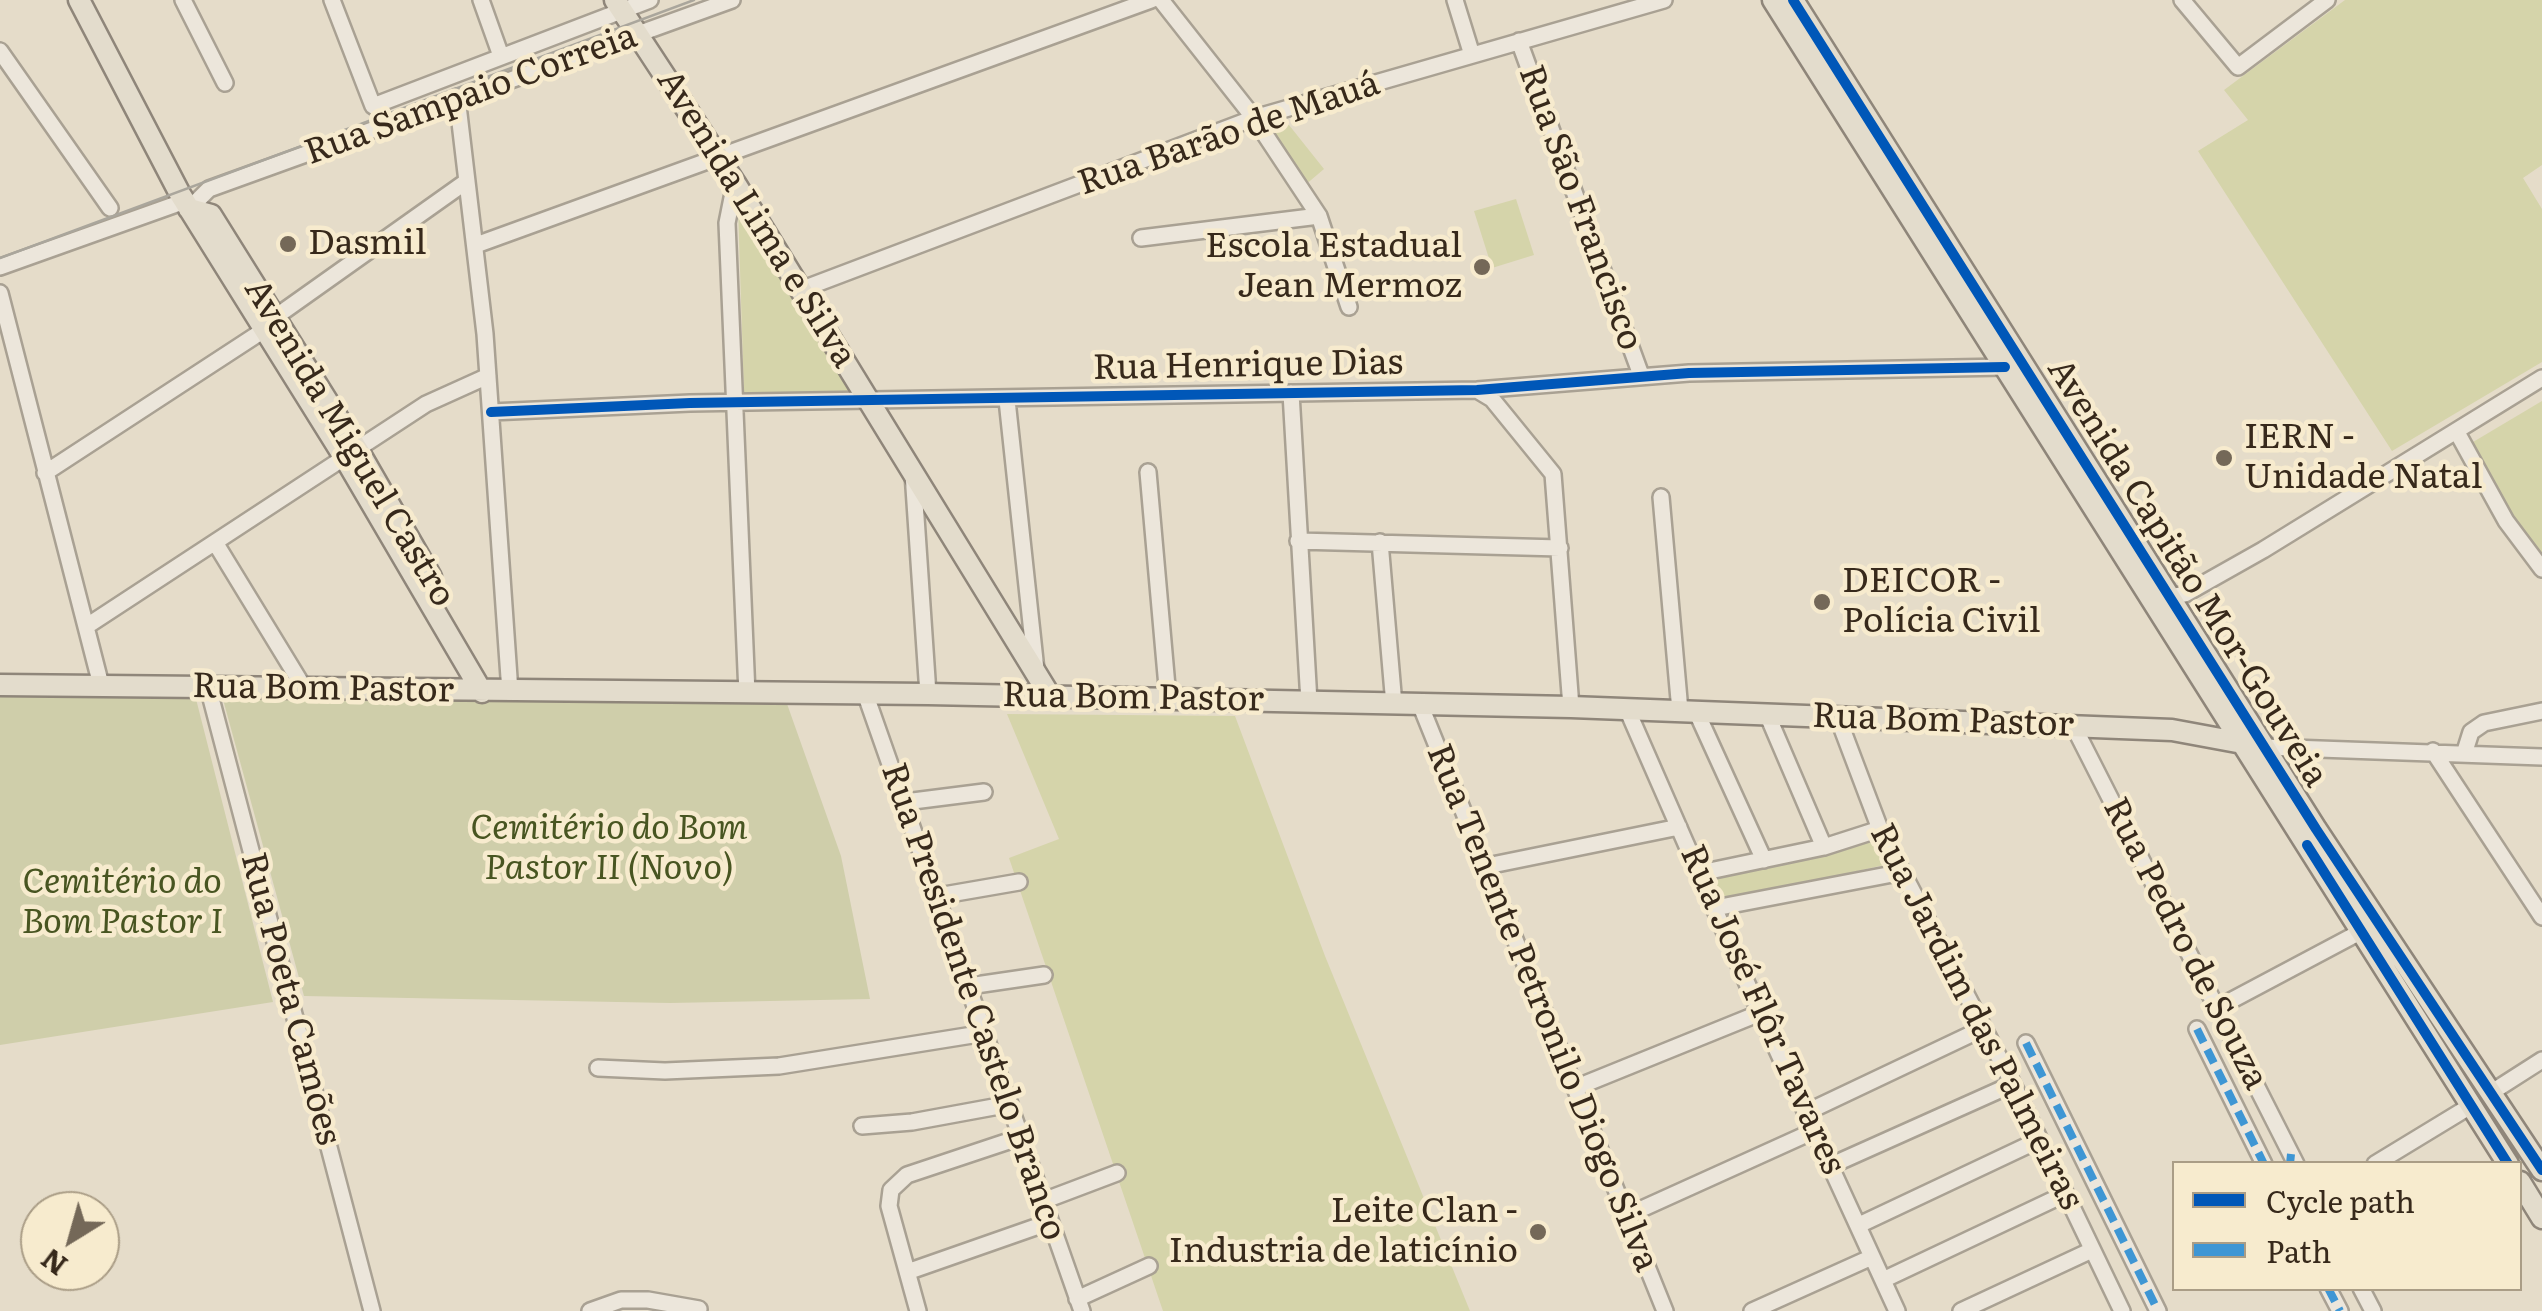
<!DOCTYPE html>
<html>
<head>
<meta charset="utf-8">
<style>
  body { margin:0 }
  #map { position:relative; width:2542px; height:1311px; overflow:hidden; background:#e5dcc9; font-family:Literata,serif }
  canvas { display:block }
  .legend { position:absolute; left:2172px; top:1161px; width:350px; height:130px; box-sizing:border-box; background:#f7ebce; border:2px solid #aa9d86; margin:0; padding:12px 18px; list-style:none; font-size:30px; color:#37291b }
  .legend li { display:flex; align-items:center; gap:20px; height:50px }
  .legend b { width:50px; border:2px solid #aa9d86 }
  .north { position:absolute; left:20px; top:1191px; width:100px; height:100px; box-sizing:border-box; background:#f7ebce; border:2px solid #aa9d86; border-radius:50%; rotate:217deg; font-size:28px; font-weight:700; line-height:40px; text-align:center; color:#37291b }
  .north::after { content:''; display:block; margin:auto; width:35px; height:45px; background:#746858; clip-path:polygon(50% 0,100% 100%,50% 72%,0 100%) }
</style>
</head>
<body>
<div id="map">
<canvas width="2542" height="1311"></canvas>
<ul class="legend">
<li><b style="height:12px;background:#0057b8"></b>Cycle path</li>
<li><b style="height:12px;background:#3e96d4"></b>Path</li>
</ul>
<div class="north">N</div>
</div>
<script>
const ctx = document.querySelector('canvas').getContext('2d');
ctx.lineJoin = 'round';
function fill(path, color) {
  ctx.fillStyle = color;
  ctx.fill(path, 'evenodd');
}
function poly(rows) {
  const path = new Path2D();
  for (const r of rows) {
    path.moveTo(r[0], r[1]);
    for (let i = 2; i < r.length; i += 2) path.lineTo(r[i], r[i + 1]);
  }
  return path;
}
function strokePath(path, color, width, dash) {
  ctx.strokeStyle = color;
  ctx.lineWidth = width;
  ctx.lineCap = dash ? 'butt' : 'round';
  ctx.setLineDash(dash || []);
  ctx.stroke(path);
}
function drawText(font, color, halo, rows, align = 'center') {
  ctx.font = font + ' Literata,serif';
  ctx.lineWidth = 9;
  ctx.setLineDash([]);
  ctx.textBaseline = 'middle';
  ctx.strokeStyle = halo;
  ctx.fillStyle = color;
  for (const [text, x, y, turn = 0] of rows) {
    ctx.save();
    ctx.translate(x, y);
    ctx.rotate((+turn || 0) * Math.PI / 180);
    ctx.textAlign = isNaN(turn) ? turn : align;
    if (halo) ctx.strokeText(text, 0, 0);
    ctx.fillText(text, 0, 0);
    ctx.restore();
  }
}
fill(poly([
  [2345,0,2542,0,2542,165,2523,178,2542,209,2542,362,2392,451,2198,151,2248,120,2224,90],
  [1289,125,1324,169,1304,186,1267,132],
  [1516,199,1534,255,1492,268,1474,211],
  [738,207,856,396,744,394],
  [2542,401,2542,564,2468,445],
  [1007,714,1235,716,1325,956,1470,1311,1163,1311,1009,858,1059,839],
  [1881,838,1893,863,1723,901,1713,876]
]), '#d5d4aa');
fill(poly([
  [0,691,195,695,273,1002,0,1045],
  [221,692,786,701,841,856,870,999,670,1003,304,996]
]), '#cfceaa');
const minor = poly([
  [183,0,225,83],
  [332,0,373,106,650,0],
  [481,0,501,56],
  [1161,0,1254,118,1319,216,1349,307],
  [1455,0,1472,55],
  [2182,0,2238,67,2327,0],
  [1519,41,1641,375],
  [0,51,110,208],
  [457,97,485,334,510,692],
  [735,183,727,223,747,694],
  [189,209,209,189,732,0],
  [1141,238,1319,216],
  [476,245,1151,0],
  [0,267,185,201],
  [800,290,1254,118,1664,0],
  [0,293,101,685],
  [1477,390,1492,399,1553,474,1571,707],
  [1291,393,1309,702],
  [1007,400,1036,670],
  [491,412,690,403,1477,390,1689,373,2005,367],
  [2458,434,2506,521,2542,569],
  [1148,472,1168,698],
  [45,473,264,330,274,318,467,181],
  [913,473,928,694],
  [1661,497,1680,711],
  [1298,541,1560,548],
  [1380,542,1394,705],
  [216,544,304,688],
  [2169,597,2185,594,2263,550,2542,378],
  [87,626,426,404,488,376],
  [208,687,372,1311],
  [865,693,1082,1311],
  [1420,704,1665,1311],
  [1627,709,1760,1013,1897,1311],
  [1696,711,1764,860],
  [1767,714,1824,847],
  [1838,718,1880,829,2013,1084,2122,1311],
  [2073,725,2296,1164],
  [2264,747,2542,757],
  [2433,751,2542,917],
  [2465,751,2471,732,2484,723,2542,711],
  [905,802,984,792],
  [1487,866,1679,827],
  [1700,873,1824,847,1880,829],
  [938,896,1019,882],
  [1715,908,1903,872],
  [969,986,1044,975],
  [2217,1008,2362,931],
  [2197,1029,2264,1164],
  [2026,1043,2158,1311],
  [598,1068,665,1071,779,1066,985,1033],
  [1575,1088,1760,1013],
  [2492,1092,2542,1060],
  [1807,1112,1984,1028],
  [862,1126,912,1122,1010,1104],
  [2375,1164,2472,1105],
  [1832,1165,2013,1084],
  [1043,1201,1117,1173],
  [1626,1216,1816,1130],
  [1859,1225,2039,1140],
  [910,1271,1050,1222],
  [1883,1280,2065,1194],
  [2328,1288,2340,1311],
  [2361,1288,2373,1311],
  [1077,1299,1149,1266],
  [590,1311,621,1300,648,1300,699,1309],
  [918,1311,889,1206,891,1190,907,1175,1021,1137],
  [1752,1311,1872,1257],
  [1961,1311,2092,1250]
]);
const major = poly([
  [79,0,180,194,346,460,482,692],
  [615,0,735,183,1050,696],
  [1773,0,2508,1164],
  [1793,0,2316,829,2542,1170],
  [189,209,211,215,359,452,431,577],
  [0,685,928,694,1571,707,2172,730,2264,747],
  [2520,1182,2542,1218]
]);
strokePath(minor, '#a9a193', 20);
strokePath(major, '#8f867a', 25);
strokePath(minor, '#ece6db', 15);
strokePath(major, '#e3dccc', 20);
strokePath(poly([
  [0,258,694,0]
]), '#aaa69c', 2.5);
strokePath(poly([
  [2197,1029,2264,1164],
  [2026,1043,2158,1311],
  [2290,1164,2291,1154],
  [2328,1288,2340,1311]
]), '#3e96d4', 8, [15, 8]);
strokePath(poly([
  [1793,0,2316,829,2542,1170],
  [491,412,690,403,1477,390,1689,373,2005,367],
  [2307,845,2508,1164]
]), '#0057b8', 10);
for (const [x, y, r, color] of [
  [288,244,10,"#746858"],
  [1482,267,10,"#746858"],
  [2224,458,10,"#746858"],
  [1822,602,10,"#746858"],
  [1538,1232,10,"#746858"]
]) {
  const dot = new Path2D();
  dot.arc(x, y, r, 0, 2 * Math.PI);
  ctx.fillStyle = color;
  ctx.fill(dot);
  strokePath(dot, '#f7ebce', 4);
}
drawText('35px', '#37291b', '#f7ebce', [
  ["Rua Sampaio Correia",471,95,-20],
  ["Rua Barão de Mauá",1229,134,-19],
  ["Rua São Francisco",1580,208,70],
  ["Avenida Lima e Silva",756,219,58],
  ["Rua Henrique Dias",1248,366,-1],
  ["Avenida Miguel Castro",349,443,59],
  ["Avenida Capitão Mor-Gouveia",2187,573,58],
  ["Rua Bom Pastor",323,689,1],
  ["Rua Bom Pastor",1133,698,1],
  ["Rua Bom Pastor",1943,721,2],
  ["Rua Pedro de Souza",2185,944,63],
  ["Rua Poeta Camões",290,999,75],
  ["Rua Presidente Castelo Branco",973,1002,71],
  ["Rua Tenente Petronilo Diogo Silva",1542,1008,68],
  ["Rua José Flôr Tavares",1762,1010,66],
  ["Rua Jardim das Palmeiras",1976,1017,63]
]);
drawText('35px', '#37291b', '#f7ebce', [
  ["Dasmil",308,244],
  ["Escola Estadual",1462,247,"right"],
  ["Jean Mermoz",1462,287,"right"],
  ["IERN -",2244,438],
  ["Unidade Natal",2244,478],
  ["DEICOR -",1842,582],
  ["Polícia Civil",1842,622],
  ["Leite Clan -",1518,1212,"right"],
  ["Industria de laticínio",1518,1252,"right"]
], 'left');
drawText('italic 35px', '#485521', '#f7ebce', [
  ["Cemitério do Bom",609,829],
  ["Pastor II (Novo)",609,869],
  ["Cemitério do",122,883],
  ["Bom Pastor I",122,923]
]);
</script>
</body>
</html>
